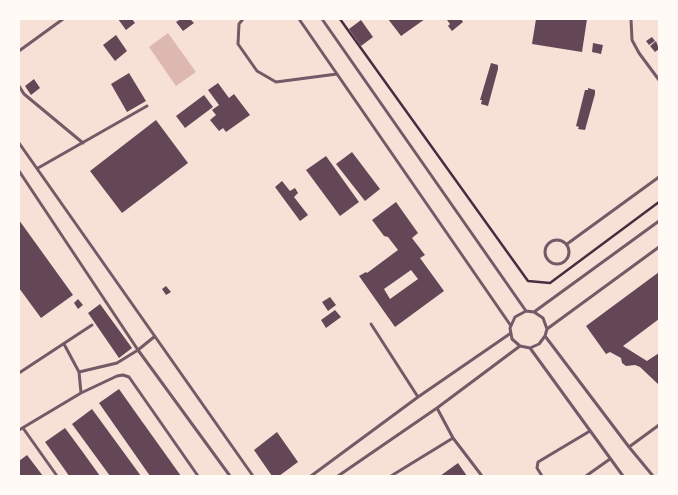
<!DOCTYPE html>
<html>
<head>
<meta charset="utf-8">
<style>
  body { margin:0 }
  #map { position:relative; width:678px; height:495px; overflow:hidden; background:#f7e1d7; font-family:"Roboto Condensed",sans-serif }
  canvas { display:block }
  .frame { position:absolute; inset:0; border:20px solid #fffaf5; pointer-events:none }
</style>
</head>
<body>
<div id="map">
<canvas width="678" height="495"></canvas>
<div class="frame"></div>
</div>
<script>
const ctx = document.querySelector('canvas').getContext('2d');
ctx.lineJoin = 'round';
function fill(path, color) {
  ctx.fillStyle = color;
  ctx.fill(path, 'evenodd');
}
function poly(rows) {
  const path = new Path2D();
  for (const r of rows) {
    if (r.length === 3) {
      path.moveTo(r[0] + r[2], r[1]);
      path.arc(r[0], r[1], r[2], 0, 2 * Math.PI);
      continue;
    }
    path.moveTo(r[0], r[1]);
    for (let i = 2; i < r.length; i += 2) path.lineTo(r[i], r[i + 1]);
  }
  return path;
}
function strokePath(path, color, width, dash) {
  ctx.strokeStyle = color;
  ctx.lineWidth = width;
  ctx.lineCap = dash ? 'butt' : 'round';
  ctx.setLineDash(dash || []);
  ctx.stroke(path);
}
fill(poly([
  [168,33,196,72,176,86,149,47]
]), '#dcb8b0');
fill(poly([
  [118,19,132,19,135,23,126,30],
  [181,19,190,19,194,23,183,31,176,22],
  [388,19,425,19,401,36],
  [449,19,461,19,463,22,452,31,448,26,450,24,447,20],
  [536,19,587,19,582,52,532,44],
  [361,20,373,37,361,46,349,29],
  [116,35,127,51,115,61,103,45],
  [652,37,655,41,649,45,646,41],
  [656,41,659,49,655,52,650,46],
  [593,43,603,45,601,54,592,52],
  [491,63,498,65,498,69,488,106,481,104,482,100,480,100],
  [129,73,146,101,127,112,111,84],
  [34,79,40,88,31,95,25,86],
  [218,83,229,98,234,94,250,115,226,132,223,128,219,131,210,120,216,115,212,110,219,105,208,90],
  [588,88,595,90,595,94,585,130,578,129,579,127,576,126,585,90,588,90],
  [204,95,213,107,185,128,176,116],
  [156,120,188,163,122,213,90,171],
  [352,152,380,189,365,201,336,164],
  [326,156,359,202,340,216,306,170],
  [282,181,290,191,295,188,298,193,294,197,308,215,300,221,275,187],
  [396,202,418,233,412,238,425,255,420,258,444,291,395,327,359,276,366,272,367,273,398,250,388,237,384,236,372,220],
  [411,270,418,279,390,299,384,289],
  [19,220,73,295,41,318,19,288],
  [659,272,659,319,623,346,647,361,659,353,659,385,640,367,635,365,626,366,622,363,621,358,610,352,606,354,586,326],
  [166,286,171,292,166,295,162,289],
  [330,297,336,305,328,311,322,302],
  [78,299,83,305,78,309,74,303],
  [100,304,132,348,119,358,88,313],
  [335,310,341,317,326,328,321,320],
  [119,389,136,413,181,476,150,476,143,466,99,403],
  [92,409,141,476,110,476,72,424],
  [65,428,82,451,100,476,69,476,65,470,45,442],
  [277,432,298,462,279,476,272,476,254,450],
  [27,455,43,476,19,476,19,461],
  [458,463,467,476,440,476]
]), '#644757');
strokePath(poly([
  [340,19,528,281,550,283,659,202]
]), '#4a2c40', 2.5);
strokePath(poly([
  [243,19,239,24,238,44,257,71,276,82,337,74],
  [299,19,511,326],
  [322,19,526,311],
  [631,19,632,40,639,53,659,80],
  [19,51,63,19],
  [19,86,24,94,83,143],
  [19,143,253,476],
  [38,168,147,106],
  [19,171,138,350,230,476],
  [557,252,12],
  [567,244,659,177],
  [534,312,659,221],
  [371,324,418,397],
  [547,329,659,247],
  [545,336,629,447,653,476],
  [530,348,539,344,545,336,547,329,543,318,534,312,526,311,515,317,510,328,512,339,520,346,530,348,623,476],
  [79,372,117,363,138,350,154,337],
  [19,373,92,325],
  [81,393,117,376,123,375,129,377,198,476],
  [437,408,453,438,482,476],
  [23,428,57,476],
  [19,430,81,393,79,372,64,344],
  [629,447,659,425],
  [311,476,418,397,511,333],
  [338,476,437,408,520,346],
  [391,476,453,438],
  [542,476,537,468,538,462,590,431],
  [586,476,610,459]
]), '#755966', 3);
</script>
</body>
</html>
